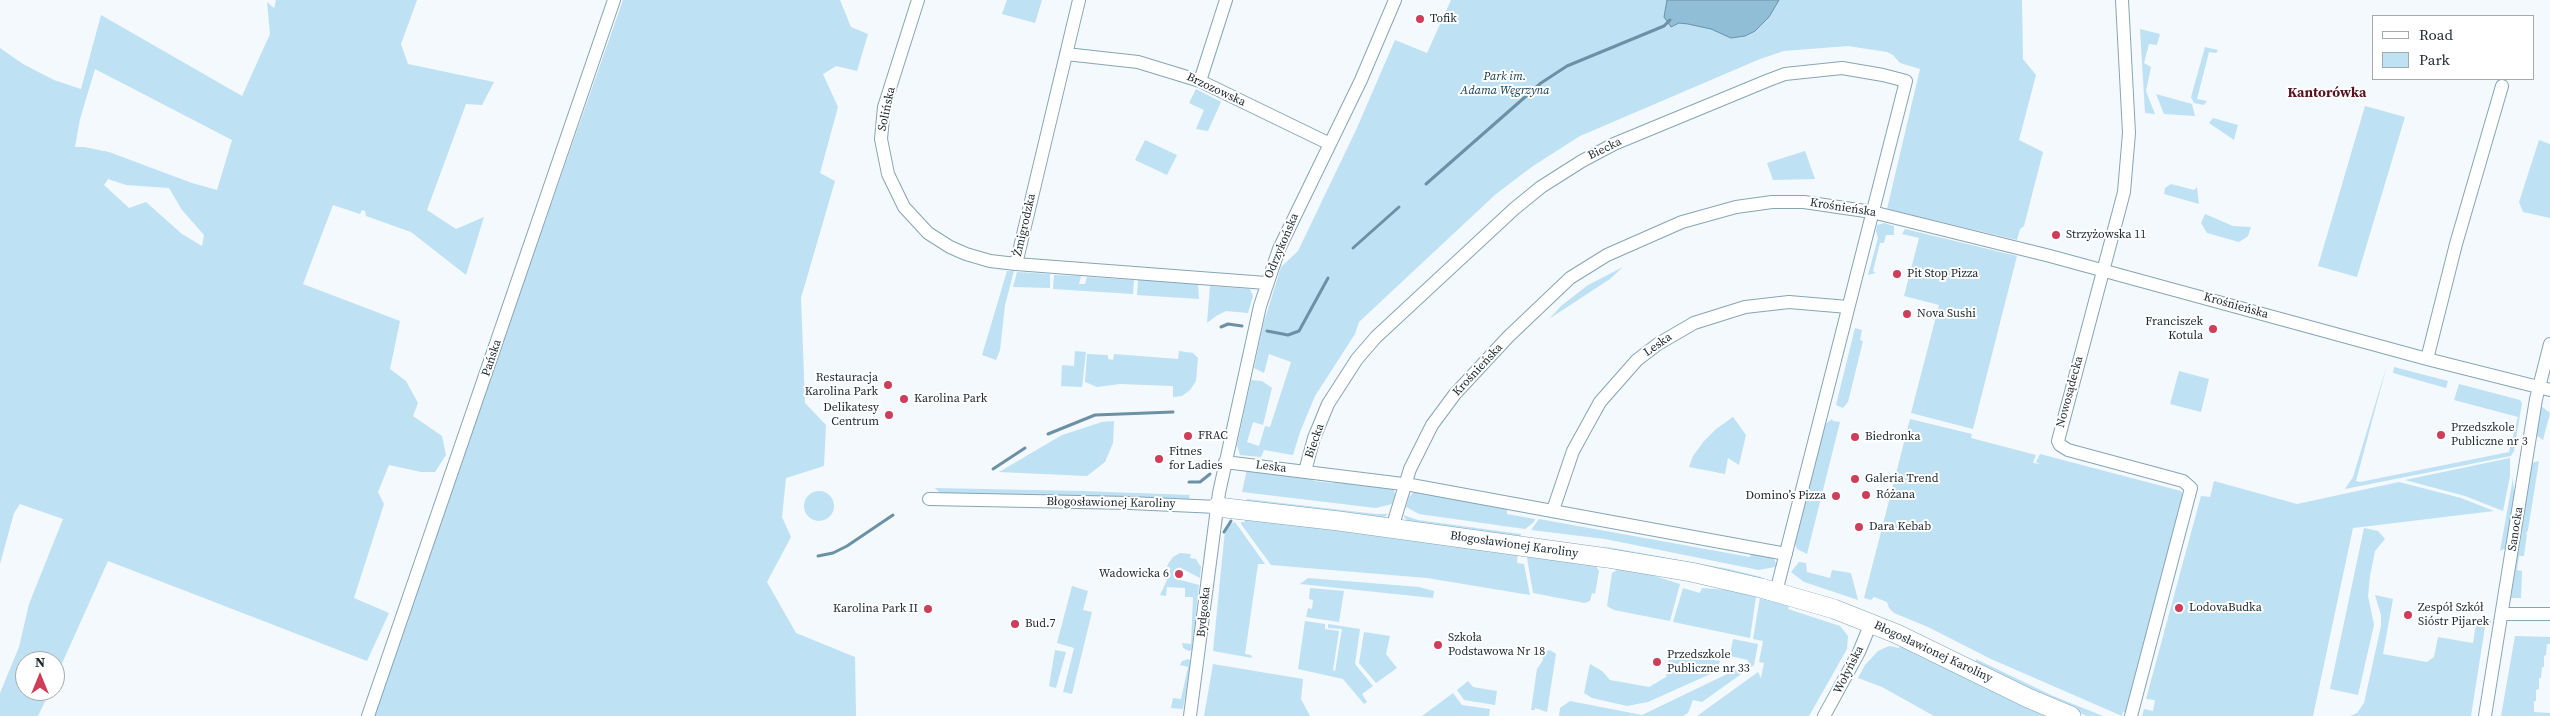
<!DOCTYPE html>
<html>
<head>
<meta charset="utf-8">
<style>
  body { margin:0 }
  #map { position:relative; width:2550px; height:716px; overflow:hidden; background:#f3f9fd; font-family:"Source Serif 4",serif }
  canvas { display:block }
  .legend { position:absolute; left:2372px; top:15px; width:162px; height:65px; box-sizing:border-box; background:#fff; border:1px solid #a4a9ab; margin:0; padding:6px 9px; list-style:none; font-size:15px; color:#1b272e }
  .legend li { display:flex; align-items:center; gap:10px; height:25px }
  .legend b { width:25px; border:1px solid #a4a9ab }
  .north { position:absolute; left:15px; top:651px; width:50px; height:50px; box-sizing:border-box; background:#fff; border:1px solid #a4a9ab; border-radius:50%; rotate:0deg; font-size:14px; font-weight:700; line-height:20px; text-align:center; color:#1b272e }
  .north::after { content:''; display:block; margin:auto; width:18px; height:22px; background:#ce3e59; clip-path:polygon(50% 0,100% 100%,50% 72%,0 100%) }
</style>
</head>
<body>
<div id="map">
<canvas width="2550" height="716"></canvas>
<ul class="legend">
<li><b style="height:6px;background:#fff"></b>Road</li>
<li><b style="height:14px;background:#bfe1f4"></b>Park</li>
</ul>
<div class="north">N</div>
</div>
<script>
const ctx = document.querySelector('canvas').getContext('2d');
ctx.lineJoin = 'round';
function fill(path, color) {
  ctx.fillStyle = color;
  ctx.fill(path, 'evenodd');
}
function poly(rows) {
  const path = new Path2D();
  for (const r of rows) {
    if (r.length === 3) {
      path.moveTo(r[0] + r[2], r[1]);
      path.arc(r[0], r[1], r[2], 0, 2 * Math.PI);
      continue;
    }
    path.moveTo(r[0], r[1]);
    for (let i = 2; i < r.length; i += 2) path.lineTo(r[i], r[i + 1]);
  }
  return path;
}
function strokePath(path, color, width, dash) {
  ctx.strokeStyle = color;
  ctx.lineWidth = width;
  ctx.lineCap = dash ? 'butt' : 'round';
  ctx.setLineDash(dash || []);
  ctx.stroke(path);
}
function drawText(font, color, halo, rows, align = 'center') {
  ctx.font = font + ' "Source Serif 4",serif';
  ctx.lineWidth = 4;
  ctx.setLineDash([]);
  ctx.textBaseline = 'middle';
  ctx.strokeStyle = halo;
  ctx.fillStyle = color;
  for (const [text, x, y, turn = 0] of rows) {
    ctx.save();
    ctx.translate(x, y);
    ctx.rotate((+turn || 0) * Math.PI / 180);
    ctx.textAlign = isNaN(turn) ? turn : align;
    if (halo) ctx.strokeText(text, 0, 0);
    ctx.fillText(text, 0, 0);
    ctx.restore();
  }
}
fill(poly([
  [276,0,417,0,401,44,408,64,494,82,482,105,466,104,427,210,456,229,484,217,466,275,411,232,366,216,365,211,362,210,360,214,333,205,303,284,400,321,390,369,406,381,418,403,413,416,442,436,446,455,435,472,421,472,389,465,378,492,384,504,354,598,389,613,367,661,108,561,55,679,55,661,25,661,25,691,50,691,38,716,0,716,0,693,19,647,29,604,63,519,20,504,14,513,0,564,0,48,23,64,54,80,81,89,101,15,242,96,270,34,267,2,274,8],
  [95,69,232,140,217,190,192,183,109,152,84,147,75,147,80,119],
  [108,179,126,185,169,188,182,210,204,235,202,246,182,234,146,202,129,208,104,185],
  [623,0,840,0,851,27,868,34,857,71,836,66,823,74,838,107,820,173,835,181,801,298,805,403,826,425,824,466,786,478,782,517,791,537,767,582,796,633,855,657,856,716,371,716],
  [1007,0,1042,0,1035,23,1002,14],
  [1451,0,2022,0,2023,59,2036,75,2019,140,2043,152,2024,226,2020,229,2017,240,1887,209,1920,69,1900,63,1893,55,1887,52,1848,46,1784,51,1760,59,1580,136,1533,166,1496,194,1359,322,1355,334,1315,396,1300,432,1293,455,1264,450,1261,457,1240,455,1237,445,1251,380,1262,381,1272,388,1263,425,1253,422,1247,442,1259,446,1265,426,1270,427,1291,362,1269,354,1264,373,1254,368,1263,325,1281,267,1298,251,1356,130,1395,40,1427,53],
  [2140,29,2160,34,2157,45,2149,44,2144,63,2151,67,2146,91,2155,114,2145,113],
  [2205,47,2218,50,2216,53,2209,52,2197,99,2207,101,2204,105,2194,103,2191,97],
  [1196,89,1221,102,1208,131,1196,129,1204,110,1189,103],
  [2156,94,2192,104,2195,116,2164,114],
  [2365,106,2405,117,2357,277,2318,266],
  [2213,118,2238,125,2234,140,2209,123],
  [1145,140,1177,155,1167,175,1135,160],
  [2539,140,2550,144,2550,218,2523,212,2519,202],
  [1805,151,1815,179,1773,180,1767,163],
  [2171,184,2194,190,2197,187,2199,204,2164,194,2165,188],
  [2205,214,2233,226,2251,227,2248,236,2239,242,2207,233,2201,223],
  [1884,223,1894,226,1894,235,1886,235,1884,243,1880,243,1873,271,1876,273,1868,275,1878,238,1876,231,1877,225],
  [1905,229,2017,256,1973,429,1911,413,1939,305,1904,296,1919,238,1902,234],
  [1623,267,1610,279,1549,319,1561,306,1588,285],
  [1007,271,1014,271,1005,305,1000,350,996,360,982,355],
  [1017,272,1050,274,1050,288,1013,287],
  [1054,275,1081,276,1079,284,1085,284,1087,277,1134,280,1133,294,1053,289],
  [1138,280,1198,284,1199,299,1137,295],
  [1210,286,1250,289,1253,296,1248,313,1226,311,1216,316,1207,323],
  [1855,328,1862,330,1860,340,1863,341,1848,402,1843,408,1836,405],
  [1075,351,1086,352,1082,387,1061,386,1062,365,1074,366],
  [1179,351,1193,353,1198,358,1196,381,1190,390,1182,396,1173,397,1173,386,1120,384,1097,387,1085,382,1087,354,1108,355,1108,359,1113,360,1114,354,1178,359],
  [2387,365,2356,481,2360,482,2509,452,2518,417,2454,400,2459,384,2520,400,2522,403,2514,451,2511,456,2345,489,2353,477],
  [2394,367,2448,381,2446,388,2393,373],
  [2179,371,2209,379,2201,412,2170,404],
  [2541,406,2550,413,2543,440,2536,435],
  [1733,417,1746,435,1739,465,1728,458,1725,474,1689,467,1693,456,1704,441,1716,429],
  [1832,419,1833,421,1840,422,1807,554,1797,549,1794,542,1824,425],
  [1910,419,1972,434,1971,438,2036,455,2033,463,2040,464,2036,462,2040,454,2181,491,2183,495,2126,712,2123,712,2122,716,1991,659,1928,627,1894,613,1889,608,1887,602,1874,597,1871,600,1864,598],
  [1114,421,1113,443,1105,462,1087,476,999,472,1062,435,1102,422],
  [2510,458,2510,476,2503,511,2465,496,2405,480],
  [2539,461,2528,530,2526,534,2527,534,2524,556,2519,556,2517,570,2522,571,2521,598,2511,598,2531,463],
  [1247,469,1310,476,1314,481,1333,483,1338,479,1394,489,1395,495,1392,504,1376,508,1242,492],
  [2513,478,2515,505,2508,547,2500,551],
  [2214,481,2297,504,2399,482,2461,498,2494,511,2353,528,2313,716,2142,716,2144,709,2153,711,2155,700,2146,699,2201,496,2210,497],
  [935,488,1083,491,1190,495,1189,499,940,493],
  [819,506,15],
  [1414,492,1507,508,1507,514,1535,519,1534,522,1525,529,1419,514,1406,507,1409,497],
  [1247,499,1376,514,1388,514,1382,519,1246,504],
  [1245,515,1518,552,1517,563,1524,564,1530,595,1427,578,1271,565,1241,524,1241,522,1245,522],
  [1403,515,1418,520,1521,534,1520,539,1407,521],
  [1539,519,1750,557,1751,553,1773,557,1776,563,1775,567,1759,570,1605,539,1531,530],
  [1235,522,1265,564,1258,564,1245,654,1251,655,1252,658,1213,651,1225,530,1228,525],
  [2364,528,2378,531,2385,539,2375,551,2370,576,2368,596,2374,625,2358,695,2330,689],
  [1602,546,1729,569,1761,577,1760,582,1638,556],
  [1526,552,1594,563,1599,571,1595,594,1592,593,1590,601,1585,603,1533,593],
  [1180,553,1191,554,1190,558,1196,559,1201,567,1200,578,1179,567,1174,578,1199,585,1192,650,1189,651,1183,648,1182,643,1191,644,1193,597,1185,597,1185,588,1167,587,1166,596,1160,595,1167,580,1164,575,1168,564,1173,557],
  [1799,562,1806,563,1807,572,1830,578,1832,570,1851,573,1858,600,1804,582,1791,572],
  [1620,568,1642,572,1680,584,1670,621,1614,610,1607,606,1612,573],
  [1308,578,1419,587,1434,591,1433,598,1300,584],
  [1072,586,1088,591,1083,610,1092,612,1072,694,1063,692,1074,648,1057,643],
  [1310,588,1344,591,1339,622,1306,617,1308,608,1312,609,1313,600,1309,599],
  [1683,588,1700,593,1702,588,1729,590,1756,597,1750,638,1673,622],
  [2375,595,2393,599,2383,654,2427,662,2434,657,2438,637,2473,643,2477,618,2491,620,2490,627,2485,627,2471,716,2350,716,2357,713,2364,703,2381,626,2381,615],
  [1760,597,1789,606,1788,609,1840,626,1848,636,1847,649,1809,716,1697,716,1758,672,1761,678,1764,663,1759,662,1763,641,1753,639],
  [1305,621,1325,624,1325,629,1339,631,1333,670,1335,671,1342,629,1328,628,1328,624,1360,629,1355,664,1373,686,1362,694,1367,702,1364,704,1343,679,1298,669],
  [1364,632,1390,636,1386,654,1397,668,1376,683,1359,663],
  [2515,636,2550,637,2550,644,2547,644,2546,655,2544,656,2544,667,2542,667,2541,678,2539,678,2539,689,2536,690,2536,701,2534,701,2534,712,2550,713,2550,716,2501,716],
  [1733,639,1758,644,1754,665,1702,702,1693,700,1688,713,1683,716,1559,716,1560,708,1570,701,1642,715,1748,664,1748,660,1730,656],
  [1901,644,2055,716,1934,716,1882,687,1858,678,1865,665,1878,651,1889,646,1899,648],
  [1055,650,1066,652,1056,688,1049,686],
  [1550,650,1556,654,1547,712,1535,708,1535,710,1531,710,1537,669,1543,660,1543,652],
  [1670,653,1720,661,1717,671,1648,702,1627,706,1592,698,1584,693,1590,664,1602,671,1610,680,1649,687,1666,677],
  [1188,659,1191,661,1183,709,1171,708,1173,698,1181,699,1188,667,1180,665,1182,661],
  [1976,659,2053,696,2103,716,2087,716,2065,707,1976,663],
  [1213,664,1303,679,1301,699,1310,716,1204,716],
  [1468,681,1473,687,1497,691,1495,705,1464,700,1457,690],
  [1453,693,1462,705,1490,709,1489,716,1422,716]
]), '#bfe1f4');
const water = poly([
  [1667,0,1779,0,1769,17,1755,31,1745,36,1731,38,1711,29,1688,24,1679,23,1671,27,1664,17,1667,0]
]);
fill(water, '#8fbed6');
strokePath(water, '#6c91a4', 1);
strokePath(poly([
  [1426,184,1541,83,1567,66,1664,26,1670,20],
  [1353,248,1399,207],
  [1221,327,1228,324,1242,326],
  [1267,331,1288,335,1299,331,1328,278],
  [1048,434,1095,415,1173,412],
  [993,469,1025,448],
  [1189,482,1200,482,1210,474],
  [1224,532,1231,521],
  [818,556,833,553,847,546,893,515]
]), '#6c91a4', 3);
const street = poly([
  [918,0,884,107,881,139,888,174,904,207,928,233,950,247,966,254,990,261,1016,264],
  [1079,0,1016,264,1266,283],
  [2122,0,2129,133,2124,192,2058,441,2060,445,2068,450,2183,481,2191,488,2131,716],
  [1066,54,1138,62,1200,81,1330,144],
  [1200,81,1226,0],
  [2427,359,2456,244,2502,86],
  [1225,462,1411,485,1786,554],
  [1305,471,1314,438,1328,404,1357,359,1376,337,1514,209,1541,187,1582,161,1614,144,1769,80,1785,74,1842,68,1883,75,1906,81,1776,592],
  [929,499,1130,503,1217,507],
  [1553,510,1573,451,1600,402,1637,360,1658,344,1694,323,1745,307,1789,302,1848,307],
  [1392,528,1410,469,1432,425,1455,394,1508,337,1570,278,1607,255,1682,222,1736,207,1772,202,1804,202,1872,212,2050,256,2427,359,2550,390],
  [2502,614,2550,614],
  [368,716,614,0],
  [1190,716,1219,493,1260,306,1279,249,1361,80,1395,0],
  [1824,716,1859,652,1871,623],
  [2485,716,2536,399,2550,344]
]);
const secondary = poly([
  [1217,507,1339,521,1607,558,1691,572,1761,588,1834,609,1897,634,2028,698,2071,716]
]);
strokePath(street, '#86a5b5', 14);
strokePath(secondary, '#86a5b5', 20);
strokePath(street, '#fff', 12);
strokePath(secondary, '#fff', 19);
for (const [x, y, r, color] of [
  [1420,19,5,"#ce3e59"],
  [2056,235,5,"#ce3e59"],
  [1897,274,5,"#ce3e59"],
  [1907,314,5,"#ce3e59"],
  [2213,329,5,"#ce3e59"],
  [888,385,5,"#ce3e59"],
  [904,399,5,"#ce3e59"],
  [889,415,5,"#ce3e59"],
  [2441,435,5,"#ce3e59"],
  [1188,436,5,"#ce3e59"],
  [1855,437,5,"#ce3e59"],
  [1159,459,5,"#ce3e59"],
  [1855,479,5,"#ce3e59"],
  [1866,495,5,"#ce3e59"],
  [1836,496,5,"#ce3e59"],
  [1859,527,5,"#ce3e59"],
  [1179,574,5,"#ce3e59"],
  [2179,608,5,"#ce3e59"],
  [928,609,5,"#ce3e59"],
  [2408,615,5,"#ce3e59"],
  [1015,624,5,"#ce3e59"],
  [1438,645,5,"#ce3e59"],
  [1657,662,5,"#ce3e59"]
]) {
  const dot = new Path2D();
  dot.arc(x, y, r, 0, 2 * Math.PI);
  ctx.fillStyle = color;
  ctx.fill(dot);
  strokePath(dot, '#fff', 2);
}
drawText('12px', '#1b272e', '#fff', [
  ["Tofik",1430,19],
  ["Strzyżowska 11",2066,235],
  ["Pit Stop Pizza",1907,274],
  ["Nova Sushi",1917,314],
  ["Franciszek",2203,322,"right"],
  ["Kotula",2203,336,"right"],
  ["Restauracja",878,378,"right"],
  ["Karolina Park",878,392,"right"],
  ["Karolina Park",914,399],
  ["Delikatesy",879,408,"right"],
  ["Centrum",879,422,"right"],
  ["Przedszkole",2451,428],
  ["Publiczne nr 3",2451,442],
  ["FRAC",1198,436],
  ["Biedronka",1865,437],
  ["Fitnes",1169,452],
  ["for Ladies",1169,466],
  ["Galeria Trend",1865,479],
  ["Różana",1876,495],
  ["Domino’s Pizza",1826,496,"right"],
  ["Dara Kebab",1869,527],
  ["Wadowicka 6",1169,574,"right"],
  ["LodovaBudka",2189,608],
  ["Zespół Szkół",2418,608],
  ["Sióstr Pijarek",2418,622],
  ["Karolina Park II",918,609,"right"],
  ["Bud.7",1025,624],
  ["Szkoła",1448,638],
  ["Podstawowa Nr 18",1448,652],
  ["Przedszkole",1667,655],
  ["Publiczne nr 33",1667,669]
], 'left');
drawText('italic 12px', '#0c3547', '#fff', [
  ["Park im.",1505,77],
  ["Adama Węgrzyna",1505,91]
]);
drawText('12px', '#1b272e', '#fff', [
  ["Brzozowska",1216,90,25],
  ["Solińska",887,109,-78],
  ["Biecka",1605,149,-26],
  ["Krośnieńska",1843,208,9],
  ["Żmigrodzka",1025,225,-77],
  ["Odrzykońska",1282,246,-67],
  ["Krośnieńska",2236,306,16],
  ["Leska",1658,345,-35],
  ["Pańska",492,358,-71],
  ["Krośnieńska",1478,370,-47],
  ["Nowosądecka",2070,392,-75],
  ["Biecka",1315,441,-71],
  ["Leska",1271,467,7],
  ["Błogosławionej Karoliny",1111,503,1],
  ["Sanocka",2516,529,-81],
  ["Błogosławionej Karoliny",1514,545,8],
  ["Bydgoska",1204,612,-84],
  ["Błogosławionej Karoliny",1933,652,25],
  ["Wołyńska",1849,670,-63]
]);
drawText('bold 14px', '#581320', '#fff', [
  ["Kantorówka",2327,93]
]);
</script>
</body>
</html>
